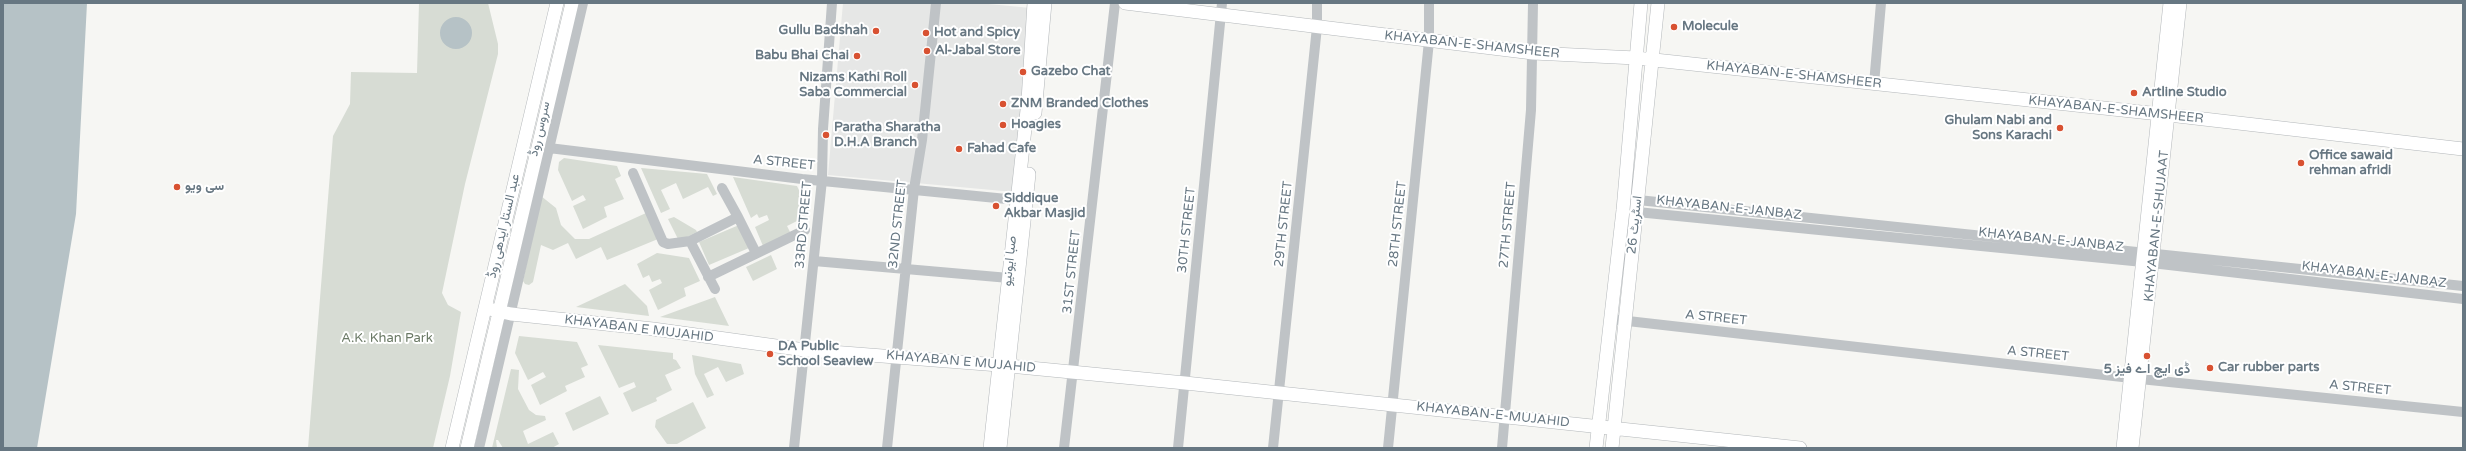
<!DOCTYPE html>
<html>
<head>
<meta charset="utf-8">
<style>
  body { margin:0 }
  #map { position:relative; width:2466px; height:451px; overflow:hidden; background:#f6f6f3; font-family:"Varela Round",sans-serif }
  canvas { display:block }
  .frame { position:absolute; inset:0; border:4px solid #677782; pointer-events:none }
</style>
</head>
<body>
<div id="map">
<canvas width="2466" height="451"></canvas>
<div class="frame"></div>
</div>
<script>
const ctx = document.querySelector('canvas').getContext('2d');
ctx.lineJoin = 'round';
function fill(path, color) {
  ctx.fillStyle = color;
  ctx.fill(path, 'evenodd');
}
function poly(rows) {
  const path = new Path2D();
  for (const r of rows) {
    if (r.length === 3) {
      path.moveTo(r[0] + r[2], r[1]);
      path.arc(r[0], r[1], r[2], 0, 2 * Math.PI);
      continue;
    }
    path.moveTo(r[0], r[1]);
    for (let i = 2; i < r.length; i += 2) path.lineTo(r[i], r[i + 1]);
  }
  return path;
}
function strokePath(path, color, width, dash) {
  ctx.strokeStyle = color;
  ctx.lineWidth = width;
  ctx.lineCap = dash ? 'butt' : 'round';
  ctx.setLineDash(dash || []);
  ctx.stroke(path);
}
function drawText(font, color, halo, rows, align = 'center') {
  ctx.font = font + ' "Varela Round",Vazirmatn,sans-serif';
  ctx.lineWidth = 4;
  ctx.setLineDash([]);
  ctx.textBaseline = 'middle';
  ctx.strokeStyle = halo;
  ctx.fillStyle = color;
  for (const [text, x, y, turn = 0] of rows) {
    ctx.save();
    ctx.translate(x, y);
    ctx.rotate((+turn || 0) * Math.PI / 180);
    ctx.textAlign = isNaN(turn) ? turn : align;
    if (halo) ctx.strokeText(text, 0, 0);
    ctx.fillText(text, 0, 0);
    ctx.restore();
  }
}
fill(poly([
  [843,3,978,3,1031,8,1014,192,828,175]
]), '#e6e7e6');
fill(poly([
  [419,3,488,3,498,44,498,54,465,184,442,293,448,305,461,312,450,376,433,448,308,448,333,136,350,104,351,72,417,73],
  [564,158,617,166,621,176,615,179,624,199,604,207,607,217,583,229,573,206,586,200,583,195,572,201,558,170,559,162],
  [641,168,707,174,717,194,713,196,708,187,683,199,676,183,661,190,670,209,661,213],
  [733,177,797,186,806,205,802,206,807,216,787,226,791,234,763,246,755,227,769,220,767,215,759,218,757,214,751,218],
  [541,196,556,208,561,225,575,239,589,239,646,213,658,239,607,260,601,247,576,259,568,243,553,250,541,245,533,282,529,285,525,284,523,281],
  [674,217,696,230,697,232,679,241,668,219],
  [739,225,749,248,709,265,699,242],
  [657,253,689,258,700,281,684,288,686,296,658,310,649,290,662,283,660,279,652,282,649,275,643,278,637,264],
  [771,255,777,269,753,281,746,267],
  [625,284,647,306,649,316,576,307],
  [715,297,729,326,660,317],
  [519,336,577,342,588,365,581,368,585,377,565,386,567,391,540,405,531,385,546,377,543,372,528,380,515,353],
  [598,345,673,353,673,359,676,360,681,368,665,375,672,390,656,398,657,401,632,412,623,393,636,387,634,382,619,388],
  [692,355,741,364,744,374,726,382,718,367,704,374,714,395,707,398,695,374],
  [511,369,519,370,518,389,529,410,536,415,545,416,546,420,523,431,528,444,553,432,559,444,552,448,503,448,498,440,496,440,497,448,492,448],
  [600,396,609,414,573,431,565,413],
  [693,402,706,428,677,444,667,444,655,427,656,420]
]), '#d7dcd4');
fill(poly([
  [3,3,87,3,76,214,37,448,3,448],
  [456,33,16]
]), '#b6c2c6');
const major = poly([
  [1125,3,1533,53,1636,58,2169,115,2463,149],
  [1035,113,1045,3],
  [485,308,511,314,653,329,805,350,999,365,1185,383,1800,448],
  [452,448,557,3],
  [467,448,572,3],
  [990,448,1028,101,1034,3],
  [1000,448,1029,174],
  [1596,448,1623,210,1641,3],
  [1612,448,1658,3],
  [2123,448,2170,3],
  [2132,448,2180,3]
]);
strokePath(major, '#b3b7ba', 14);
strokePath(poly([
  [1874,84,1881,3],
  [549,148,802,179,1017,200],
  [633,173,663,242,668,244,690,241,715,289],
  [722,188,738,217],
  [1638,200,2463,286],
  [1637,212,2143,262,2463,299],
  [690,241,738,217,756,253],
  [814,261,1009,278],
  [708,277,805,230],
  [1610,319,2140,379,2463,412],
  [479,448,583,3],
  [794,448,822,180,823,129,832,3],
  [887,448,914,189,922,140,936,3],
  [1064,448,1115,3],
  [1178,448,1222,3],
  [1273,448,1317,27,1317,3],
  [1388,448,1429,41,1429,3],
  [1502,448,1531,110,1533,3]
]), '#bfc3c6', 10);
strokePath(major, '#fff', 13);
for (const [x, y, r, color] of [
  [1674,27,4,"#d85131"],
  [876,31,4,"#d85131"],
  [926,33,4,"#d85131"],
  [927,51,4,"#d85131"],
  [857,56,4,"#d85131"],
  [1023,72,4,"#d85131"],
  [915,85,4,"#d85131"],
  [2134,93,4,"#d85131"],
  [1003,104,4,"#d85131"],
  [1003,125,4,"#d85131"],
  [2060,128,4,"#d85131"],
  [826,135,4,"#d85131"],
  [959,149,4,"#d85131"],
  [2301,163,4,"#d85131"],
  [177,187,4,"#d85131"],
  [996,206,4,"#d85131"],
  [770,354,4,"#d85131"],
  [2147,356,4,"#d85131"],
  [2210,368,4,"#d85131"]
]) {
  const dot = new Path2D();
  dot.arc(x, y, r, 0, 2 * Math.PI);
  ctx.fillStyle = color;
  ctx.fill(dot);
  strokePath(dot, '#fff', 1.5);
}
drawText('bold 13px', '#677782', '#fff', [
  ["Molecule",1682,27],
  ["Gullu Badshah",868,31,"right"],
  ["Hot and Spicy",934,33],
  ["Al-Jabal Store",935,51],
  ["Babu Bhai Chai",849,56,"right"],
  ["Gazebo Chat",1031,72],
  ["Nizams Kathi Roll",907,78,"right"],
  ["Saba Commercial",907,93,"right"],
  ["Artline Studio",2142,93],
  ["ZNM Branded Clothes",1011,104],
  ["Ghulam Nabi and",2052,121,"right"],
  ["Sons Karachi",2052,136,"right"],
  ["Hoagies",1011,125],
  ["Paratha Sharatha",834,128],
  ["D.H.A Branch",834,143],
  ["Fahad Cafe",967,149],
  ["Office sawaid",2309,156],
  ["rehman afridi",2309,171],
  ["سی ویو",185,187],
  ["Siddique",1004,199],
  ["Akbar Masjid",1004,214],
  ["DA Public",778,347],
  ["School Seaview",778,362],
  ["Car rubber parts",2218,368],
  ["5 ڈی ایچ اے فیز",2147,370,"center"]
], 'left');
drawText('13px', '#677782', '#fff', [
  ["KHAYABAN-E-SHAMSHEER",1472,45,6],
  ["KHAYABAN-E-SHAMSHEER",1794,75,6],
  ["KHAYABAN-E-SHAMSHEER",2116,110,6],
  ["سروس روڈ",540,129,-77],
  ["A STREET",784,163,6],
  ["KHAYABAN-E-JANBAZ",1729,208,6],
  ["32ND STREET",898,224,-84],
  ["29TH STREET",1284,224,-84],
  ["28TH STREET",1398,224,-84],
  ["33RD STREET",804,225,-85],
  ["27TH STREET",1508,225,-85],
  ["اسٹریٹ 26",1635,225,-84],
  ["عبد الستار ایدھی روڈ",504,226,-77],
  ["KHAYABAN-E-SHUJAAT",2157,226,-84],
  ["30TH STREET",1187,230,-84],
  ["KHAYABAN-E-JANBAZ",2051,240,6],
  ["صبا ایونیو",1010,261,-84],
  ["31ST STREET",1072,272,-84],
  ["KHAYABAN-E-JANBAZ",2374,275,7],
  ["A STREET",1716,318,6],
  ["KHAYABAN E MUJAHID",639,329,7],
  ["A STREET",2038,354,6],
  ["KHAYABAN E MUJAHID",961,362,5],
  ["A STREET",2360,388,6],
  ["KHAYABAN-E-MUJAHID",1493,415,6]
]);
drawText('13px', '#6a7965', '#fff', [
  ["A.K. Khan Park",387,339]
]);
</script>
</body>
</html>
